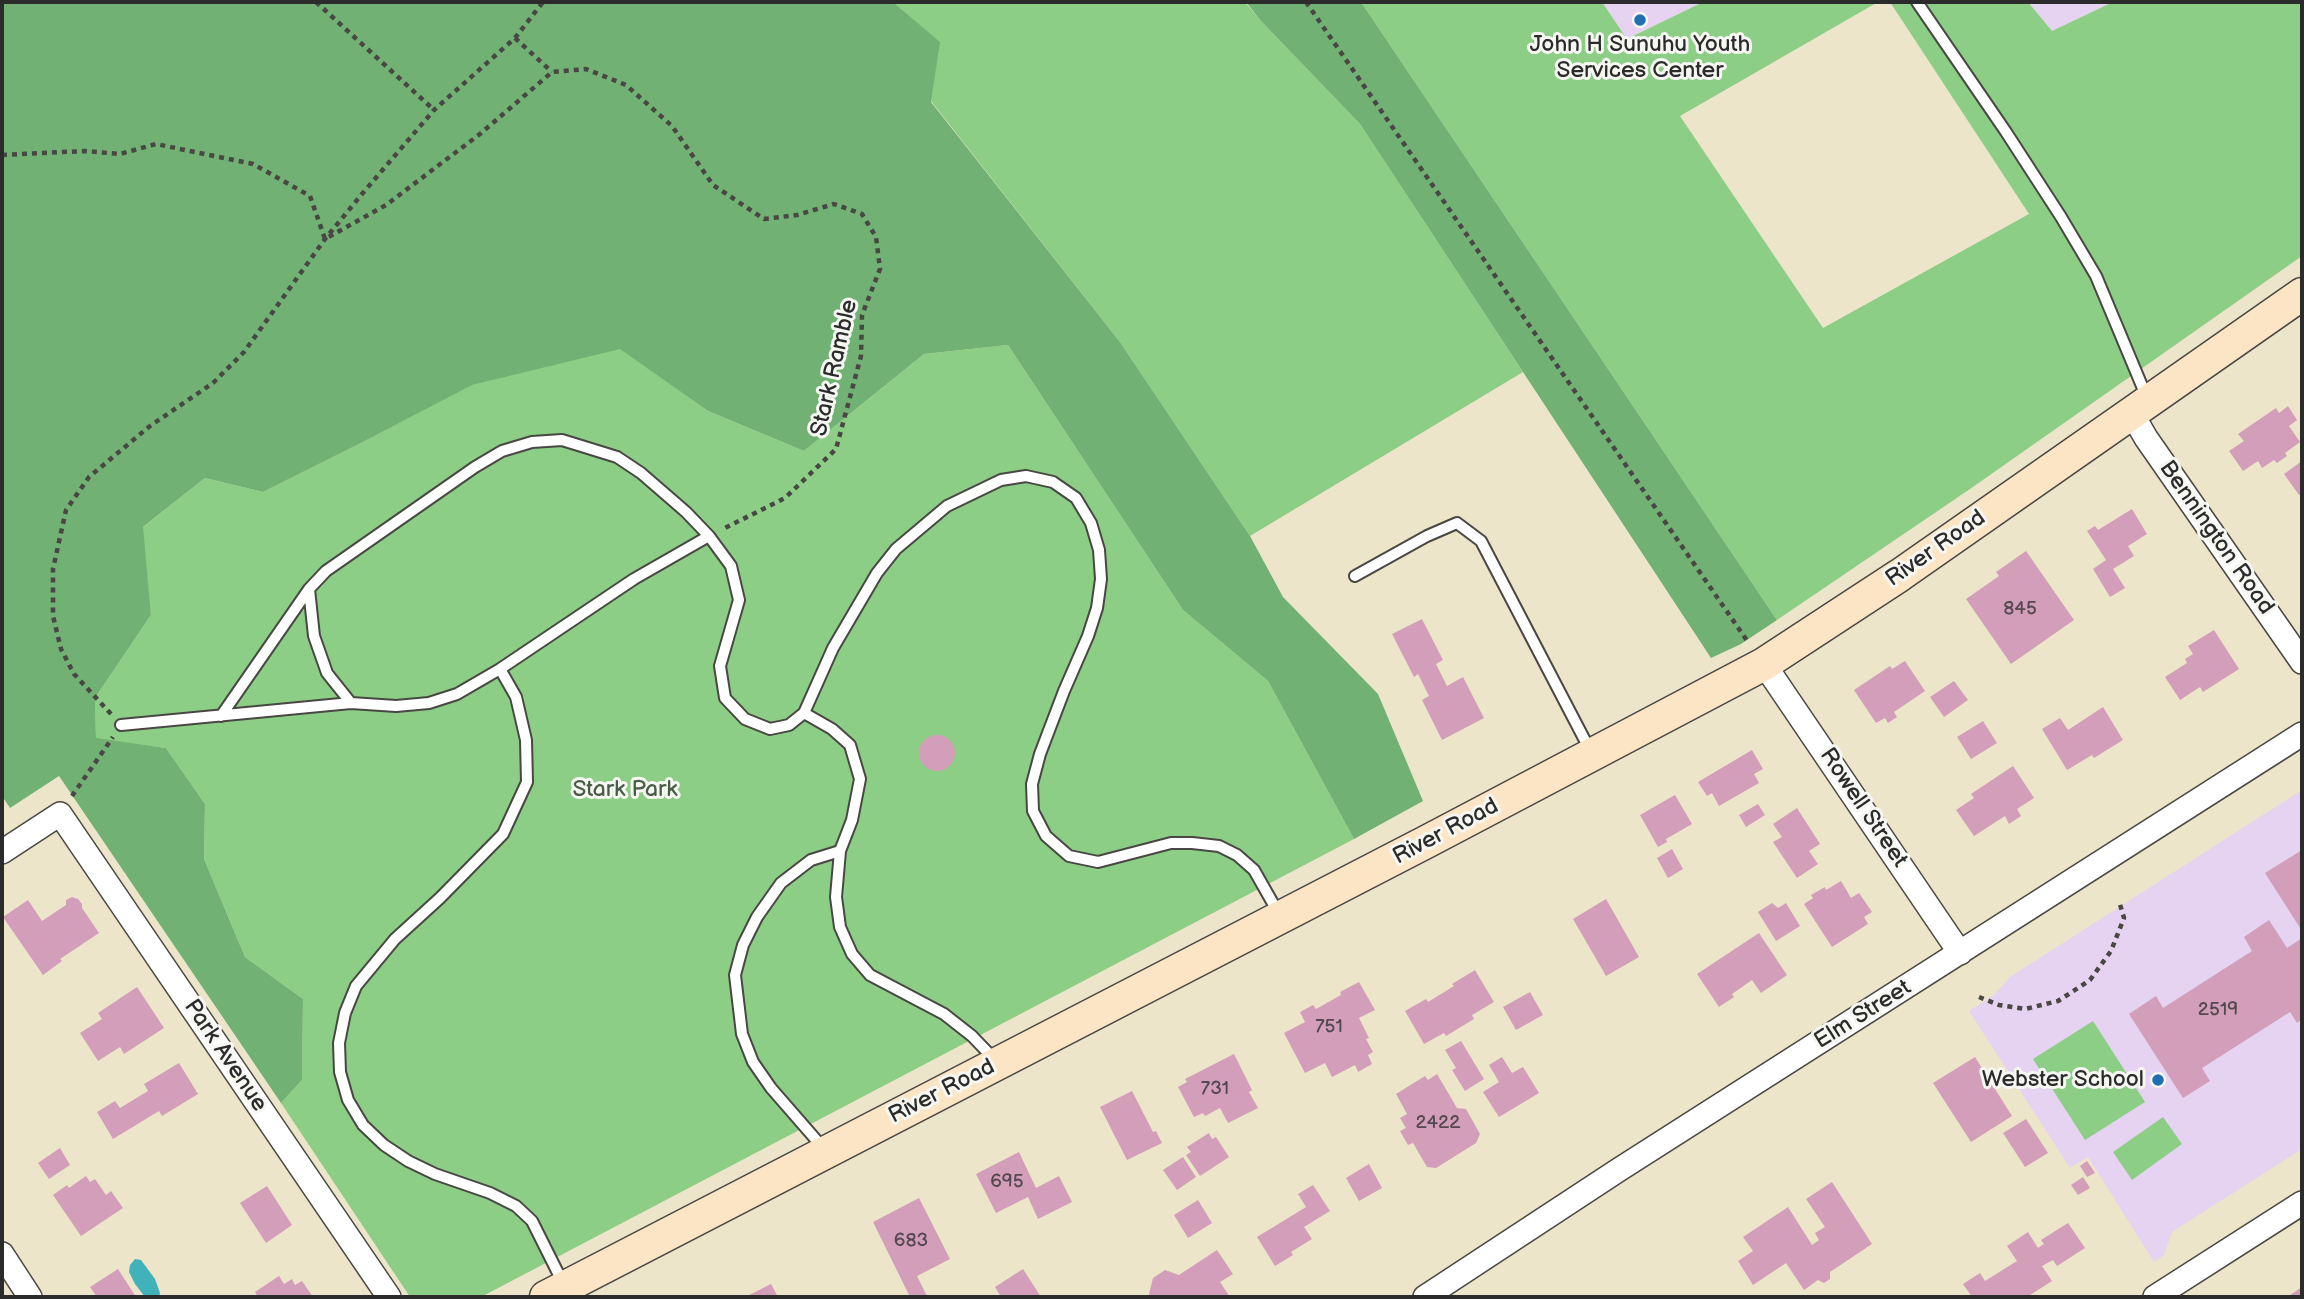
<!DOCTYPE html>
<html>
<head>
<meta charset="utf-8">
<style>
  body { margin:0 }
  #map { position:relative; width:2304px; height:1299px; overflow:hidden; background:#ede5c9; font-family:"Balsamiq Sans",sans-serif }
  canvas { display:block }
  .frame { position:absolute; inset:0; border:4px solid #2b2b2b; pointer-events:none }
</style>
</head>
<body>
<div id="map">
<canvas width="2304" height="1299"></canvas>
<div class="frame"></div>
</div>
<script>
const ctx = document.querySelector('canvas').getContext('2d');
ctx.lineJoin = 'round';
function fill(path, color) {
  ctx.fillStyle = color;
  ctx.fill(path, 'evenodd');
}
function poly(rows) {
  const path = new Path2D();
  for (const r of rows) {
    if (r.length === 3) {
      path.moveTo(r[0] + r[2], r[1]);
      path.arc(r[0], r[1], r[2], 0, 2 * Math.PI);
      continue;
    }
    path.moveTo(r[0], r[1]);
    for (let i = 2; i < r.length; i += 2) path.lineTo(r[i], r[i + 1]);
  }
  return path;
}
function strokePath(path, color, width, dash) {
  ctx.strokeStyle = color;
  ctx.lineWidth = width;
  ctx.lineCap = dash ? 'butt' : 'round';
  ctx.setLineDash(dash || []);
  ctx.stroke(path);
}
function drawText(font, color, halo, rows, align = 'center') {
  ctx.font = font + ' "Balsamiq Sans",sans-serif';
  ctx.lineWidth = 6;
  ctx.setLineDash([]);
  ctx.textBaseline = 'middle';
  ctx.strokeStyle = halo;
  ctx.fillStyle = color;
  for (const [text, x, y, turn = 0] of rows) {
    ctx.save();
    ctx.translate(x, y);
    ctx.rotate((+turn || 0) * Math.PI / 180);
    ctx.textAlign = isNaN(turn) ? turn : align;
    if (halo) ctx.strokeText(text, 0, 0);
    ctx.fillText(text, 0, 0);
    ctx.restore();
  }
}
fill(poly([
  [1602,2,1703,2,1627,39],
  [2028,2,2113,2,2052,31],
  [2302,790,2302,1149,2172,1232,2164,1255,2154,1262,2088,1157,2070,1168,1969,1011,1994,995,2010,977]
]), '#e5d3f1');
fill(poly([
  [893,2,1245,2,1260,20,1360,124,1523,372,1250,536,1120,342,931,101,939,42],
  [1361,2,1602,2,1627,39,1703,2,1878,2,1680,116,1823,328,2029,214,1890,2,2028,2,2052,31,2113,2,2302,2,2302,256,1970,489,1777,620],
  [1008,345,1183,610,1268,681,1354,839,481,1297,410,1297,281,1103,302,1080,303,999,245,957,204,859,205,804,166,748,96,739,95,698,151,615,142,528,205,478,263,492,363,442,471,385,620,348,708,411,804,451,924,354],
  [2093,1021,2145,1102,2085,1140,2033,1059],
  [2163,1117,2182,1144,2132,1180,2113,1152]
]), '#8cce86');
fill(poly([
  [2,2,893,2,940,42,931,102,1120,342,1250,536,1283,597,1378,694,1423,801,1354,839,1268,681,1183,610,1008,345,924,354,804,451,708,411,620,349,472,385,363,442,263,492,205,478,143,527,151,615,95,698,96,738,166,748,205,804,204,859,245,957,303,999,302,1080,281,1103,59,776,10,808,2,796],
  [1246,2,1361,2,1777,620,1741,644,1711,658,1360,124,1260,20]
]), '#71b173');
fill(poly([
  [135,1259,141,1260,155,1279,160,1293,159,1297,145,1297,135,1284,129,1272,130,1265]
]), '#42b2ba');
fill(poly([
  [2288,406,2297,420,2289,426,2300,442,2285,453,2287,456,2277,463,2274,460,2262,468,2258,461,2243,471,2229,451,2244,441,2238,434,2276,408,2279,413],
  [2302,461,2302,493,2299,495,2284,474],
  [2132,509,2147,534,2128,546,2134,556,2113,569,2125,588,2110,597,2093,569,2106,560,2087,531,2095,526,2098,530],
  [2026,551,2074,620,2011,664,1966,599,1999,576,1996,572],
  [1422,619,1443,660,1436,664,1447,686,1463,677,1484,718,1442,740,1422,700,1429,696,1418,674,1414,677,1392,634],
  [2214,630,2239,669,2203,692,2200,687,2180,700,2165,677,2187,663,2185,659,2193,654,2188,646],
  [1905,661,1925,691,1894,712,1897,717,1888,723,1885,718,1876,723,1854,690,1890,666,1892,669],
  [1954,681,1968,700,1944,717,1930,697],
  [2103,707,2123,740,2094,758,2092,755,2067,770,2042,729,2060,718,2068,730],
  [1983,721,1997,743,1971,759,1957,737],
  [937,753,18],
  [1752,750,1763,769,1754,774,1759,783,1719,806,1712,793,1707,796,1698,782],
  [2013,766,2034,798,2017,809,2021,816,2009,824,2005,816,1974,836,1956,810,1974,798,1971,794],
  [1675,795,1692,824,1666,839,1667,842,1658,847,1640,815],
  [1758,804,1765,815,1746,827,1739,815],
  [1797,808,1820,844,1809,851,1818,864,1797,878,1773,842,1782,837,1773,824],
  [1672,849,1683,869,1668,878,1657,858],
  [2302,850,2302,931,2265,873],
  [1841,881,1851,898,1859,893,1872,912,1864,917,1868,924,1832,947,1804,904,1813,898,1811,895,1825,887,1826,890],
  [72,897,78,899,82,904,82,908,99,933,60,959,62,961,43,975,3,917,28,900,42,921,66,905,66,900],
  [1606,899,1639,957,1606,976,1573,919],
  [1772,903,1778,908,1786,903,1800,926,1776,941,1758,912],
  [2269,920,2287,948,2302,938,2302,1019,2297,1023,2290,1012,2202,1068,2210,1081,2183,1098,2129,1014,2156,996,2163,1008,2252,951,2244,937],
  [1759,933,1787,975,1761,993,1752,980,1732,994,1734,997,1719,1007,1697,974],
  [1475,970,1494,1002,1472,1015,1474,1019,1446,1036,1444,1033,1424,1044,1405,1011,1426,999,1428,1002,1454,986,1452,984],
  [1359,982,1375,1010,1359,1018,1369,1038,1366,1039,1373,1052,1368,1055,1372,1064,1358,1072,1355,1065,1332,1077,1325,1063,1305,1073,1284,1033,1305,1022,1300,1012,1313,1005,1316,1009,1341,995,1340,992],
  [137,987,164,1028,124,1054,120,1047,98,1061,80,1033,102,1019,98,1013],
  [1530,992,1543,1015,1516,1030,1503,1007],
  [1461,1041,1484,1079,1465,1091,1452,1070,1456,1068,1445,1050],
  [1234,1054,1252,1090,1249,1092,1258,1108,1228,1123,1220,1108,1205,1116,1203,1113,1194,1117,1178,1087,1187,1082,1185,1079],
  [1502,1057,1512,1073,1523,1067,1539,1093,1499,1117,1483,1092,1499,1082,1489,1065],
  [1975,1057,2012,1116,1971,1142,1933,1083],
  [179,1063,198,1094,162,1116,159,1111,113,1139,97,1112,115,1101,120,1108,148,1091,144,1084],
  [1437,1074,1457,1108,1466,1109,1480,1134,1476,1143,1436,1168,1427,1167,1413,1143,1408,1145,1400,1131,1406,1128,1400,1118,1407,1114,1396,1094,1425,1076,1428,1080],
  [1132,1091,1153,1132,1156,1131,1162,1143,1127,1160,1100,1107],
  [2026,1119,2048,1153,2025,1167,2003,1133],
  [1209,1133,1212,1139,1216,1137,1229,1157,1200,1176,1186,1155,1191,1152,1187,1147],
  [60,1148,70,1165,49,1179,38,1163],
  [1019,1152,1036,1188,1059,1176,1072,1202,1038,1219,1028,1197,996,1213,976,1174],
  [1183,1157,1196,1177,1177,1190,1163,1170],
  [2087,1161,2095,1173,2087,1177,2080,1166],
  [1369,1164,1382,1188,1359,1201,1346,1178],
  [86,1176,90,1182,95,1179,106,1195,111,1191,123,1208,81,1236,53,1195,67,1185,69,1188],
  [2083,1177,2090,1188,2078,1195,2071,1185],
  [1832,1182,1872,1244,1830,1272,1830,1279,1824,1283,1818,1280,1804,1290,1786,1263,1753,1285,1738,1261,1753,1251,1743,1237,1788,1207,1812,1245,1819,1240,1815,1233,1825,1227,1806,1199],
  [1313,1185,1330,1211,1304,1227,1312,1239,1291,1252,1293,1255,1275,1266,1257,1237,1306,1207,1298,1194],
  [267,1186,292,1225,266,1243,240,1203],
  [919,1198,950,1259,917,1276,927,1296,910,1297,873,1222],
  [1198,1200,1212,1223,1188,1238,1174,1215],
  [2068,1223,2085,1248,2057,1266,2053,1260,2042,1266,2052,1281,2027,1297,1972,1297,1963,1284,1980,1273,1985,1281,2017,1261,2007,1246,2028,1232,2038,1248,2044,1244,2041,1240],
  [1217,1250,1233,1274,1220,1282,1230,1297,1151,1297,1149,1294,1153,1278,1165,1270,1179,1275],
  [118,1269,136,1297,97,1297,90,1287],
  [1023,1269,1041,1297,1001,1297,995,1287],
  [279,1276,284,1284,292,1279,295,1285,302,1281,313,1297,258,1297,255,1292],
  [771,1284,778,1297,745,1297],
  [2302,1287,2302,1297,2287,1297]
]), '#d29eb9');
const lane = poly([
  [1917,2,2006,132,2061,217,2096,276,2147,398],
  [1355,576,1427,536,1457,523,1481,541,1591,752],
  [309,589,314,636,327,673,351,703],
  [500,669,516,697,526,740,527,782,503,834,440,898,395,939,356,986,345,1013,339,1043,340,1072,348,1100,363,1125,384,1145,408,1161,435,1174,490,1193,516,1206,532,1221,564,1285],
  [804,713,832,729,850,745,860,779,852,820,840,851,836,897,840,927,852,954,870,975,944,1014,972,1036,996,1061],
  [221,716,309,589,326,571,475,467,502,451,532,442,562,440,617,457,641,473,686,512,709,536,731,566,739,600,720,666,725,698,745,719,770,729,789,725,804,713,833,648,877,573,896,549,947,506,1001,480,1026,476,1053,482,1076,498,1091,523,1099,550,1101,579,1097,608,1088,636,1064,691,1040,754,1032,784,1033,811,1046,836,1069,856,1098,862,1171,843,1192,843,1219,846,1237,855,1254,870,1279,914],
  [121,725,351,703,396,706,429,703,457,694,500,669,634,579,709,536],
  [825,1150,771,1088,753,1062,742,1034,735,975,743,945,757,917,781,883,811,860,840,851]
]);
const street = poly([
  [2131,412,2146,438,2302,662],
  [1764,664,1960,953],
  [2,852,60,814,389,1297],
  [2,1254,30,1297],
  [1425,1297,1620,1169,2302,734],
  [2155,1297,2302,1203]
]);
const secondary = poly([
  [546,1297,1428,841,1764,664,1900,575,2302,294]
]);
strokePath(lane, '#484743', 14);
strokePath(street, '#484743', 26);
strokePath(secondary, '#484743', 35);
strokePath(poly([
  [316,2,434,110],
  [1306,2,1748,642],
  [515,38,552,72],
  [2,155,85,151,120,154,156,144,253,164,310,196,325,239,386,205,480,134,552,72,586,69,626,85,672,126,713,185,764,219,797,215,834,204,862,214,876,237,880,269,862,315,861,356,836,449,785,498,725,528],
  [111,714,74,674,61,649,53,616,53,569,66,510,89,477,150,426,213,383,244,352,325,239,362,194,434,110,515,38,543,2],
  [72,796,113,737],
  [1979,997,1999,1005,2025,1009,2058,1001,2090,980,2111,951,2124,918,2119,901]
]), '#484743', 4.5, [5, 5]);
strokePath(lane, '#fff', 10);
strokePath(street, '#fff', 23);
strokePath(secondary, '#fce5c4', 32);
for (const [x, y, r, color] of [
  [1640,20,7,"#1f6fb2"],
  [2158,1080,7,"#1f6fb2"]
]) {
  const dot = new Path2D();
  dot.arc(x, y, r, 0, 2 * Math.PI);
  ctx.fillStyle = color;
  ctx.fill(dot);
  strokePath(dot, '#f6f6f2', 2.5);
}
drawText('19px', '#55484e', null, [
  ["845",2020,609],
  ["2519",2218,1010],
  ["751",1329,1027],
  ["731",1215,1089],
  ["2422",1438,1123],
  ["695",1007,1182],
  ["683",911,1241]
]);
drawText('23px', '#2b2b2b', '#f6f6f2', [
  ["John H Sunuhu Youth",1640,45],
  ["Services Center",1640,71],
  ["Webster School",2144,1080,"right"]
]);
drawText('23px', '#2b2b2b', '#f6f6f2', [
  ["Stark Ramble",835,368,-77],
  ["Bennington Road",2216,538,55],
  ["River Road",1936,549,-35],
  ["Rowell Street",1863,808,56],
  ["River Road",1446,832,-28],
  ["Elm Street",1863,1015,-32],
  ["Park Avenue",225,1056,56],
  ["River Road",942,1092,-27]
]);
drawText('23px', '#485c46', '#f6f6f2', [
  ["Stark Park",625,790]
]);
</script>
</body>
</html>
